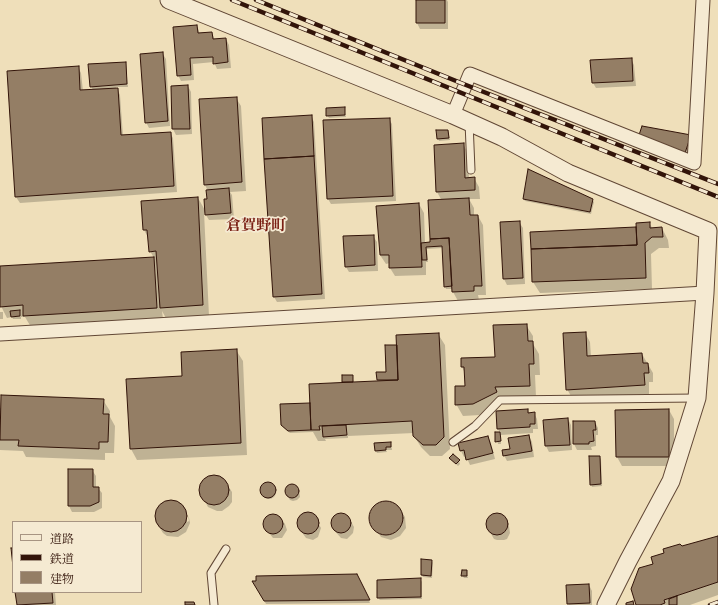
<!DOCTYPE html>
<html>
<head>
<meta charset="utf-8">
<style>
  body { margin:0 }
  #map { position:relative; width:718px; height:605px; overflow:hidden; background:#efdfba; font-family:"IM FELL French Canon","Noto Serif JP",serif }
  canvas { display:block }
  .legend { position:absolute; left:12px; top:521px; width:130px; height:72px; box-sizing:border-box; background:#f5ead2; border:1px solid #a79482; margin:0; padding:5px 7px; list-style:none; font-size:12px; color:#321409 }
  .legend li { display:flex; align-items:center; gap:8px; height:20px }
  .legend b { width:20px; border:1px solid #a79482 }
</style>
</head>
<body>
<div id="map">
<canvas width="718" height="605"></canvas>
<ul class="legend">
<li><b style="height:5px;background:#f5ead2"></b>道路</li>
<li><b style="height:5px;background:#321409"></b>鉄道</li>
<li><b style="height:11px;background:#947e65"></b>建物</li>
</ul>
</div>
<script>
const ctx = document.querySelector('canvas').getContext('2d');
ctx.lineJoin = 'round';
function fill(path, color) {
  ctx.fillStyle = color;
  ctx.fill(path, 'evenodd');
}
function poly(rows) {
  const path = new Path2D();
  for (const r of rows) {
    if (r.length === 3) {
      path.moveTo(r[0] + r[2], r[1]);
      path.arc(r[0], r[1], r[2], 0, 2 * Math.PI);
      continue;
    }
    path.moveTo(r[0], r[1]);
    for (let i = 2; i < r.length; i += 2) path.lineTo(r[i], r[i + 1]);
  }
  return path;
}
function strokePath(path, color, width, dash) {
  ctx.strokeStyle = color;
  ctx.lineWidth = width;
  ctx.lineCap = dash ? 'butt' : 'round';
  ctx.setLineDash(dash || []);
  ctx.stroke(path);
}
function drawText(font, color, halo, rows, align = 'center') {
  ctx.font = font + ' "IM FELL French Canon","Noto Serif JP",serif';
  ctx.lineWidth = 3.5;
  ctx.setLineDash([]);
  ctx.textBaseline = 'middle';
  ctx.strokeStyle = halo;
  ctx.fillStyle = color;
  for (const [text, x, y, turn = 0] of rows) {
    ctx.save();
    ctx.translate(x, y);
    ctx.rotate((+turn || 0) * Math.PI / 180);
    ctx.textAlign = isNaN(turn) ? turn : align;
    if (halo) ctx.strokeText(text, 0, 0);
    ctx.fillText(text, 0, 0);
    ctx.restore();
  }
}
fill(poly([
  [417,0,447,0,448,2,448,29,420,29,417,23],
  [197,26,200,34,212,33,215,40,226,39,229,45,231,68,217,69,214,62,193,64,194,80,181,81,178,75],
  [162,53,166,59,170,126,149,128,146,122],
  [631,59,634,65,636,86,596,88,593,83],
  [125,63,126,66,128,87,116,87,120,95,123,136,170,133,173,138,177,192,20,203,16,197,78,67,81,73,83,91,93,90,91,86],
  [188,86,191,92,192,134,176,135,173,129,172,87],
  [236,98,241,106,246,191,230,192,232,195,234,219,209,220,204,212,209,316,167,320,162,311,163,319,31,327,25,317,21,317,21,319,13,319,12,317,7,318,1,306,0,267,154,258,150,251,149,239,144,230,198,198,206,212,208,191,205,185],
  [344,108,346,117,329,118,327,115],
  [311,116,314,122,325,299,277,302,274,297],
  [389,119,392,124,396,201,331,204,328,199],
  [448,131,450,140,439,141,438,138],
  [690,136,689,161,646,144],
  [463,144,468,153,469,179,474,178,479,187,480,199,469,199,474,208,474,216,478,216,483,225,486,295,478,295,479,300,458,301,453,292,453,289,446,289,445,286,443,248,427,249,428,262,426,262,426,275,395,276,390,268,390,263,386,264,380,255,419,204,424,213,425,243,431,243,442,201,437,192],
  [524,199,592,200,594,202,591,214,525,201],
  [519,222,523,228,525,284,507,285,504,279],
  [649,223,653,229,662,228,668,240,669,248,659,248,651,254,652,289,540,293,533,282,635,228,637,231],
  [373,236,377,242,378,271,349,272,346,267],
  [0,312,3,312,3,319,0,319],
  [526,325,533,336,533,344,539,354,540,375,535,375,536,397,503,403,480,415,463,416,456,404,466,387,465,373,462,367,496,358],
  [585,333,590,342,591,357,642,354,653,373,653,382,649,382,649,394,572,398,567,389],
  [438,334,445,345,450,449,442,456,430,456,421,447,414,436,414,433,348,436,348,438,325,439,326,441,318,441,313,432,290,433,284,428,282,425,309,404,344,383,343,376,352,376,354,383,379,382,378,380,387,373,397,346],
  [236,350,243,361,247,455,137,460,131,449,183,377],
  [103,400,110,411,110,417,115,426,114,453,105,453,105,460,26,457,23,451,0,450,0,408],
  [528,410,530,414,534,413,537,419,538,429,533,429,533,433,500,435,501,444,498,444,496,433,500,433,498,429],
  [669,410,674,419,674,466,622,466,617,457,616,411],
  [568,419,571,425,572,450,549,452,546,446],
  [595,422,598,428,598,435,596,435,596,446,591,447,592,450,577,450,574,444],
  [529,436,532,442,534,457,507,461,504,455],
  [488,437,491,443,495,459,470,465,466,456,464,457,461,451,459,444],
  [391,443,392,450,386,450,387,452,377,453,376,451],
  [599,457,601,459,602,486,592,487,591,484],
  [450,458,459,461,460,464,458,466],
  [69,470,92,470,96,476,96,488,98,488,102,493,102,508,94,512,72,512,69,506],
  [214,476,223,478,232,492,232,502,229,506,222,511,217,511,208,507,200,492,202,483,209,477],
  [269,492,7],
  [291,485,297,488,299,490,300,497,297,500,293,501,290,500,286,493,288,487],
  [166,501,176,501,180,503,186,512,187,522,189,521,188,516,189,518,190,523,186,532,178,537,167,536,163,533,156,522,156,512,158,507],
  [384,502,394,504,398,507,405,517,406,528,400,536,391,540,381,537,371,522,371,517,375,507],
  [305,514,308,514,314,516,321,528,318,537,313,540,306,538,298,527,300,517],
  [341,514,349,518,354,527,353,533,347,539,341,538,332,528,332,521,335,516],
  [498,514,504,517,509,526,510,533,507,539,504,540,497,540,494,539,487,527,487,520,491,515],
  [270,515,276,515,281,518,285,524,287,530,282,538,273,538,265,528,264,522],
  [718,537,718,595,690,605,637,605,654,565,682,547],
  [432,561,433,563,432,578,423,577,422,575],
  [466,571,468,578,464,578,462,575],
  [358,577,370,603,266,604,254,582],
  [420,579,422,582,422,599,380,600,378,598],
  [589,585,592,591,592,605,569,605,568,604],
  [16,592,55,592,56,605,18,605]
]), '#0003');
const building = poly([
  [416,0,445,0,445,23,416,23,416,0],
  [197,25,198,33,212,32,213,39,226,38,228,62,213,64,213,57,190,58,191,75,177,76,173,27,197,25],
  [163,52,168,121,145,123,140,54,163,52],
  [632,58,633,81,592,83,590,60,632,58],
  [126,62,127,84,90,87,88,64,126,62],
  [79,66,80,90,118,88,121,135,171,132,174,186,15,197,7,71,79,66],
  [188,85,190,129,172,129,171,86,188,85],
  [237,97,242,182,204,185,199,99,237,97],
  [345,107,345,115,326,116,326,108,345,107],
  [312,115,314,156,264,159,262,118,312,115],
  [390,118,393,196,327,199,323,120,390,118],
  [642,126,691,135,685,153,639,135,642,126],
  [436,130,448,130,449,138,437,139,436,130],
  [464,143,465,178,475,177,475,190,436,192,434,145,464,143],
  [314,156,322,294,273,297,264,159,314,156],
  [528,169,593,199,590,212,523,199,528,169],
  [229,188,231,213,205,215,204,199,207,199,206,190,229,188],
  [198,197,203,305,160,308,156,251,149,252,147,230,143,230,141,201,198,197],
  [469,198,470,215,478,215,482,286,474,286,474,291,452,292,449,238,430,239,428,200,469,198],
  [419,203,422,267,389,268,389,255,380,255,376,206,419,203],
  [520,221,523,278,503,279,500,222,520,221],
  [650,222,650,228,662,227,663,237,652,237,645,243,646,278,532,282,531,249,637,245,636,223,650,222],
  [636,227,637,245,531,249,530,232,636,227],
  [374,235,375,265,345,267,343,236,374,235],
  [449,238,452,286,444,287,442,246,426,247,427,260,422,260,421,243,430,242,430,239,449,238],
  [154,257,157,308,23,316,23,305,0,307,0,266,154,257],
  [20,310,20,316,11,317,10,311,20,310],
  [527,324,528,341,533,341,534,364,529,364,530,386,495,387,497,392,473,404,455,405,455,386,465,386,464,367,461,367,461,358,495,357,493,325,527,324],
  [586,332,587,356,642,353,643,363,648,363,649,373,644,373,645,385,566,390,563,333,586,332],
  [439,333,444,437,436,445,423,445,413,436,412,421,319,426,320,430,311,430,309,384,398,380,396,335,439,333],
  [385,345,397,345,398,380,377,380,376,372,386,372,385,345],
  [237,349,241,443,130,449,126,379,182,376,181,352,237,349],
  [342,375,353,375,353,382,342,382,342,375],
  [1,395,104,399,103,414,109,414,108,442,99,442,99,449,18,446,19,440,0,440,1,395],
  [310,403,311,430,288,431,281,425,280,404,310,403],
  [528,409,528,413,535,412,535,424,530,424,530,427,497,429,496,411,528,409],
  [669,409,669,457,616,457,615,410,669,409],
  [568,418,570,445,545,446,543,420,568,418],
  [573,421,595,421,596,430,593,430,594,441,589,442,589,444,573,444,573,421],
  [346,425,347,435,323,437,322,426,346,425],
  [495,432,500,432,501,441,495,442,495,432],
  [529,435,532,451,503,456,502,450,510,449,508,438,529,435],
  [488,436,493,453,466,460,464,450,460,451,458,443,488,436],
  [391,442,391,447,386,447,386,450,375,451,374,443,391,442],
  [453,454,460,460,456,464,449,458,453,454],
  [589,456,600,456,601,484,590,485,589,456],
  [68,469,93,469,93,487,99,487,99,502,90,506,68,506,68,469],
  [214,490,15],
  [268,490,8],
  [292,491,7],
  [171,516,16],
  [386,518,17],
  [308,523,11],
  [341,523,10],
  [497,524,11],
  [273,524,10],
  [718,536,718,582,664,600,665,603,660,605,636,605,631,589,639,568,653,564,651,557,664,553,663,549,680,544,682,546,718,536],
  [11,548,13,548,13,567,11,548],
  [421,559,432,560,431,576,421,575,421,559],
  [462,570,467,570,467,576,461,576,462,570],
  [357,574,370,600,264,601,252,581,256,581,256,576,357,574],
  [421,578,421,597,377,598,377,580,421,578],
  [589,584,590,603,567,604,566,585,589,584],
  [15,592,52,592,53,603,17,605,15,592],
  [677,596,677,605,669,605,669,599,677,596],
  [633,601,634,605,626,605,626,603,633,601],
  [185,602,194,602,195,605,185,605,185,602]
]);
fill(building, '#947e65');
strokePath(building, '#321409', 1);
const service = poly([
  [469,122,471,170],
  [453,442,475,426,500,400,697,398],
  [214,605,211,573,226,549]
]);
const minor = poly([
  [453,115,470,74,694,163,703,0],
  [0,334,705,293]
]);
const tertiary = poly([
  [169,0,453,115,502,137,568,173,708,231,705,293,697,398,671,481,628,561,606,605]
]);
strokePath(service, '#614735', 9);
strokePath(minor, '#614735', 15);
strokePath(tertiary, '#614735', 19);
strokePath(service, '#f5ead2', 7);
strokePath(minor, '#f5ead2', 13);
strokePath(tertiary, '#f5ead2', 17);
const rail = poly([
  [232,0,718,197],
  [256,0,466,85,718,184],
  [710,605,718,602]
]);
strokePath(rail, '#321409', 4.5);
strokePath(rail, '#f5ead2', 3, [9]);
drawText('bold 15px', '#7a1f14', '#f5ead2', [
  ["倉賀野町",256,226]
]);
</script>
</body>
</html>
